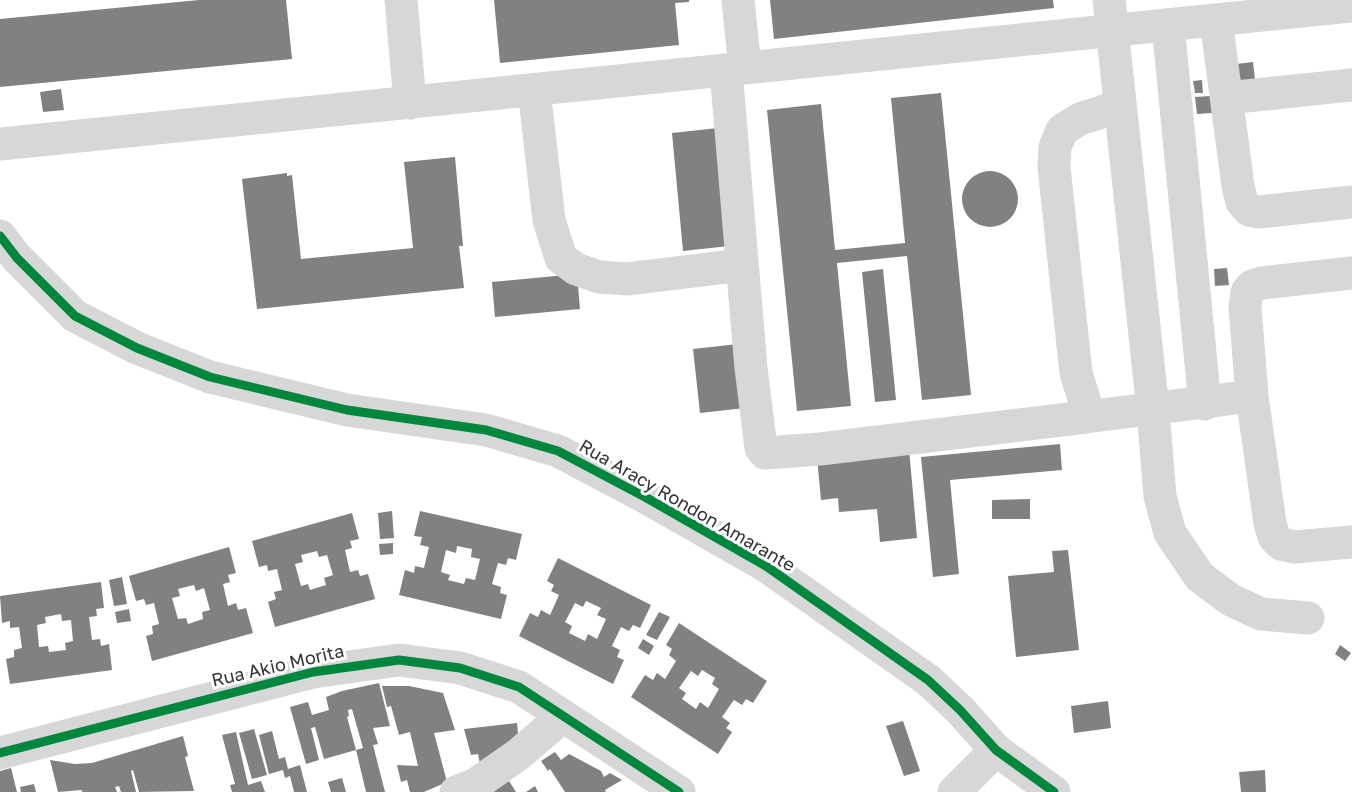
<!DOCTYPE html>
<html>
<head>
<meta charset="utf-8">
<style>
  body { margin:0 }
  canvas { display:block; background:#fff }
</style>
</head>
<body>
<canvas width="1352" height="792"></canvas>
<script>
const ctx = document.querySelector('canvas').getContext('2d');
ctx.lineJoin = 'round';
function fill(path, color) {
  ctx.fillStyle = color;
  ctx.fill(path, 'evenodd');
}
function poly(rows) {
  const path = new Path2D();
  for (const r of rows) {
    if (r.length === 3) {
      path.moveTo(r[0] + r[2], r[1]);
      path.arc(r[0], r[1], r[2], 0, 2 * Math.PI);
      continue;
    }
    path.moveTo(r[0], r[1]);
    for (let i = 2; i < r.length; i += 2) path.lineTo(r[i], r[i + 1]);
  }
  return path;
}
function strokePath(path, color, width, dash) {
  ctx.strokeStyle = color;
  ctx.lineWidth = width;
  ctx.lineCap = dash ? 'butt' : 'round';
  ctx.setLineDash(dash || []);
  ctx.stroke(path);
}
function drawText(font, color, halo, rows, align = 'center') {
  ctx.font = font + ' "Golos Text",sans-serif';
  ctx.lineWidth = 6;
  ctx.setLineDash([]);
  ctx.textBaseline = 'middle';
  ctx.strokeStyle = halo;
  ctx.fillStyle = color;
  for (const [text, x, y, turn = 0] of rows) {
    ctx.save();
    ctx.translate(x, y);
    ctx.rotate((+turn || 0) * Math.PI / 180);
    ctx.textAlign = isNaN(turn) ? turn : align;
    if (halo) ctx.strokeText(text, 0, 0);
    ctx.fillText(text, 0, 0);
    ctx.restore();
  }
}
fill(poly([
  [199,0,286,0,292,59,0,87,0,19],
  [494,0,689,0,689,2,675,3,679,45,500,63],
  [770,0,1053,0,1054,8,774,39],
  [1253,62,1256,88,1231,90,1228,65],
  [1202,80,1203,93,1195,93,1193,81],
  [61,89,64,110,43,112,40,92],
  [941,93,971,395,922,400,907,256,837,263,851,406,797,411,767,110,821,104,835,250,905,243,891,98],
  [1210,96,1212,113,1197,114,1195,97],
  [718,128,729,246,683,251,672,133],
  [455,157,463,246,459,246,464,288,257,309,242,179,287,173,287,176,292,175,301,259,413,248,404,162],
  [990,199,28],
  [1227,268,1229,285,1215,286,1214,269],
  [883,269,896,400,875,402,862,272],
  [577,274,580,309,495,317,492,282],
  [738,344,745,408,700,413,693,349],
  [1060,444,1062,470,950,480,959,574,933,577,921,457],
  [909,449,917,538,880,542,877,509,839,512,838,498,821,500,817,458],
  [1030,499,1030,519,992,519,992,500],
  [392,511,394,538,380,539,378,513],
  [420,511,522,534,516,560,508,558,506,565,498,563,492,584,501,587,500,593,507,595,501,619,399,595,405,570,414,573,415,566,424,568,429,547,420,545,422,537,414,536],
  [457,546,472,549,471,557,480,559,475,580,466,578,464,584,448,580,450,575,441,572,446,550,456,553],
  [352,513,359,539,350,541,352,548,345,550,350,572,358,570,360,576,368,574,375,599,275,627,268,602,276,599,274,592,282,590,277,569,268,571,267,565,259,567,252,541],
  [317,551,319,557,327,555,333,575,324,578,326,585,310,590,308,584,301,586,295,564,303,562,301,555],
  [393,543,393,554,380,555,379,544],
  [229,547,236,573,228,575,230,582,223,584,228,606,236,603,238,610,246,608,253,633,152,661,146,636,153,634,152,626,159,624,154,603,146,605,144,599,136,601,129,576],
  [194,585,196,591,204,588,210,610,202,612,203,619,188,624,186,618,178,619,172,598,180,596,178,589],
  [1068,550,1079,650,1016,657,1008,576,1054,572,1052,551],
  [558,558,651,605,640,628,633,625,629,631,621,627,612,646,620,650,617,657,624,660,613,684,519,636,530,613,538,617,541,610,550,615,559,595,551,591,554,585,547,581],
  [586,601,601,608,597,615,606,619,597,639,588,634,585,641,569,633,572,626,565,622,575,603,583,607],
  [122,577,127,604,114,606,109,580],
  [101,582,104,608,96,609,97,616,89,617,92,640,100,639,101,646,109,644,112,670,10,684,6,659,14,657,14,650,22,648,19,627,10,628,10,621,2,623,0,596],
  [61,614,62,621,71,620,73,641,65,643,66,650,49,652,48,646,39,647,37,625,46,623,45,617],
  [129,609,131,621,117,623,115,612],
  [659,612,670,617,657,640,646,635],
  [679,623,767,681,753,703,746,699,742,705,734,700,731,704,722,717,730,723,726,728,732,732,718,754,631,697,645,675,653,680,657,673,665,679,676,661,669,655,672,649,666,645],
  [702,670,715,678,712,684,719,689,708,708,700,702,696,709,682,699,686,693,679,688,691,671,698,676],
  [643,639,654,646,649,655,638,648],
  [1340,645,1351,653,1345,661,1335,654],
  [379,683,390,726,373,728,378,744,373,745,385,792,366,792,356,750,363,748,352,709,348,710,349,716,347,717,356,750,324,759,315,727,311,728,319,760,306,764,290,707,308,702,312,715,329,710,326,697,342,691],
  [382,686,409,686,443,693,455,730,434,733,447,782,424,792,410,792,407,780,401,782,397,765,418,766,410,732,399,735,391,706,387,707],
  [1108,701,1111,728,1074,733,1071,706],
  [903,721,920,771,904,776,886,726],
  [517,723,518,733,515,738,480,764,478,754,471,755,464,729],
  [254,729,267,775,252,779,239,733],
  [272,731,279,759,285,757,288,769,300,765,307,792,294,792,290,776,285,778,283,770,269,774,259,735],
  [236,732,248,785,261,781,265,792,232,792,230,785,235,784,222,735],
  [183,736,188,756,185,757,194,791,139,792,133,770,131,771,136,792,121,792,119,786,115,787,117,792,82,792,82,790,58,792,50,760,75,764,92,763],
  [555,752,561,760,569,754,601,771,604,777,610,773,622,780,605,790,606,792,565,792,550,769,548,771,541,761],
  [11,768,17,792,0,792,0,771],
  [1265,770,1266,792,1241,792,1239,772],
  [342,778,346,792,331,792,328,782],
  [509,781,516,792,493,792],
  [34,784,36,792,21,792,20,787],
  [535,786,538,792,526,792]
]), '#818181');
strokePath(poly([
  [401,0,410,103],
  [738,0,745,68],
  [1109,0,1153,410,1160,496,1170,533,1200,577,1231,600,1261,614,1308,618],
  [1216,20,1238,186,1242,202,1249,210,1259,212,1352,202],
  [1168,25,1205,404],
  [726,70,751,368,761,448,765,453,820,449,1086,417],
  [534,90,549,220,561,258,576,269,599,277,627,279,742,265],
  [1227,98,1352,85],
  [1120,106,1080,119,1062,130,1055,147,1054,167,1076,373,1084,399,1086,417,1252,396],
  [0,144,1352,6],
  [0,236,17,258,75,316,137,348,210,377,347,410,486,430,558,451,645,497,766,566,928,680,960,710,996,750,1054,792],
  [1352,273,1262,283,1252,286,1247,292,1245,307,1252,396,1270,523,1274,537,1281,544,1295,547,1352,542],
  [0,753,313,672,399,660,460,668,519,687,679,792],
  [456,792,476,784,519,754,563,716],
  [954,792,996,750]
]), '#d7d7d7', 33);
strokePath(poly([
  [0,236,17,258,75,316,137,348,210,377,347,410,486,430,558,451,645,497,766,566,928,680,960,710,996,750,1054,792],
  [0,753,313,672,399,660,460,668,519,687,679,792]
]), '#00873e', 9);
drawText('18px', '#333', '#fff', [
  ["Rua Aracy Rondon Amarante",687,506,30],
  ["Rua Akio Morita",278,666,-13]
]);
</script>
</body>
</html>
